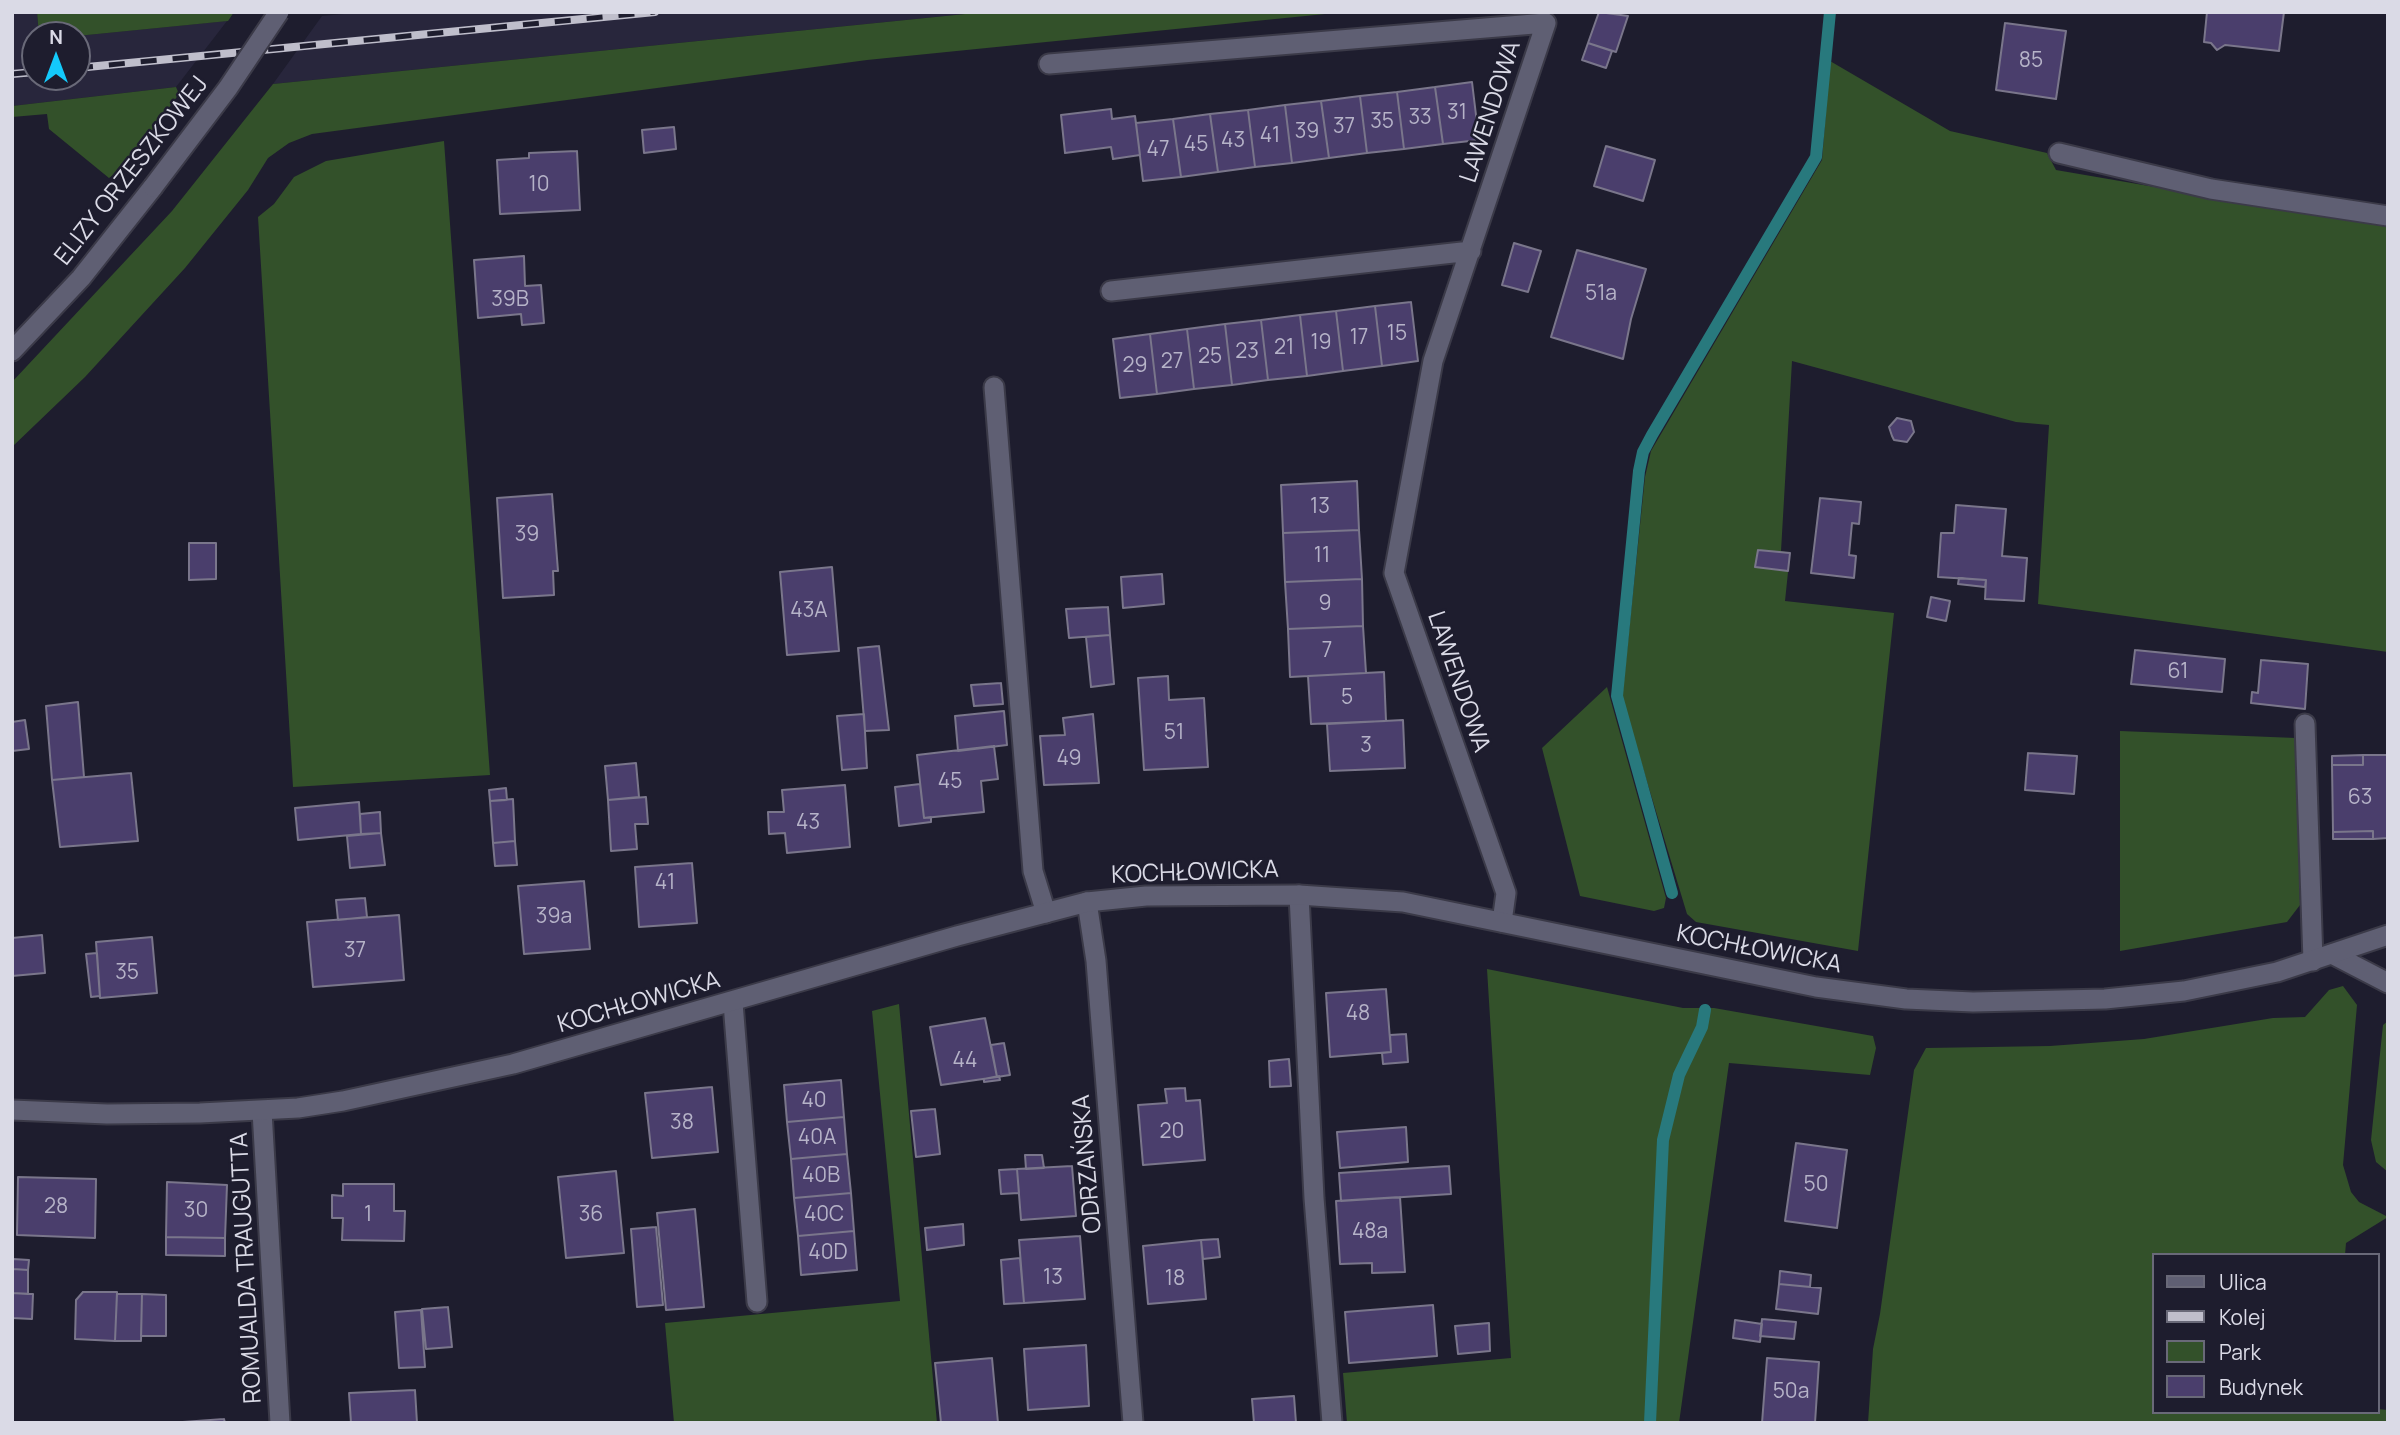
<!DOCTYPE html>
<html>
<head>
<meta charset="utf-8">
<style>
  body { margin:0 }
  #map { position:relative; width:2400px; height:1435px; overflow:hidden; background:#1e1d2e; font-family:Manrope,sans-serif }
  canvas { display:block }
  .frame { position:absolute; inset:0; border:14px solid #dadae6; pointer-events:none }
  .legend { position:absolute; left:2152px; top:1253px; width:228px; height:161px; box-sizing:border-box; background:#1e1d2e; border:2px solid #696978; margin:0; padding:9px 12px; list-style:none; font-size:21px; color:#dadae6 }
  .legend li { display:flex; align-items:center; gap:14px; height:35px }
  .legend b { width:35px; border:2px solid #696978 }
  .north { position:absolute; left:21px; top:21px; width:70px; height:70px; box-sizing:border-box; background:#1e1d2e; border:2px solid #696978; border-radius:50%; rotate:0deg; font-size:19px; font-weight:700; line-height:28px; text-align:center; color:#dadae6 }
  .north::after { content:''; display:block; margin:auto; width:24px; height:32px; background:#14cafb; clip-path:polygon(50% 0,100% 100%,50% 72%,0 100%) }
</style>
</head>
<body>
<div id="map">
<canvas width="2400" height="1435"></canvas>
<div class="frame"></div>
<ul class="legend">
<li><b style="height:9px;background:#5f5f73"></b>Ulica</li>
<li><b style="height:9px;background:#bfbecb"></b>Kolej</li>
<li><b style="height:19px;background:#33512a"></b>Park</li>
<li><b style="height:19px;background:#4a3e6c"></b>Budynek</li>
</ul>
<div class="north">N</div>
</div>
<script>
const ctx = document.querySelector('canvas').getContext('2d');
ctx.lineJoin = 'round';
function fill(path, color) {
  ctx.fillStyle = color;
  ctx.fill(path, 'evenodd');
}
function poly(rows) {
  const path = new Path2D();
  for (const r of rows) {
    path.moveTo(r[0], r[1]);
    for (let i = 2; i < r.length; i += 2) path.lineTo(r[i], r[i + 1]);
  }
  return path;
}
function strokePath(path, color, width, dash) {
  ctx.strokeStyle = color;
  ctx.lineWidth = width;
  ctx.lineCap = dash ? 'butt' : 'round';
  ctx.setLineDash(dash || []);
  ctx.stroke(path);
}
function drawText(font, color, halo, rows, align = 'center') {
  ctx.font = font + ' Manrope,sans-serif';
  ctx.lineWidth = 5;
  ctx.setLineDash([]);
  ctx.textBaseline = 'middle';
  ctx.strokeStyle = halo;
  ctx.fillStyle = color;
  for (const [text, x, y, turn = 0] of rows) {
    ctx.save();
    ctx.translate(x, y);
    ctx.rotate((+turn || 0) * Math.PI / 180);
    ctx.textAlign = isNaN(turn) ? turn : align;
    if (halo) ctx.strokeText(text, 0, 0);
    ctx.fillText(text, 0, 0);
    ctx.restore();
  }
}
fill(poly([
  [12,12,37,12,39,35,35,35,35,77,77,77,77,36,227,21,176,87,12,106],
  [365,12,985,12,273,84,322,16]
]), '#28263c');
fill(poly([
  [37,12,234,12,228,21,77,36,39,35],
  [985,12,1345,12,867,60,312,134,289,143,268,158,248,190,185,268,85,377,12,447,12,382,172,211,273,84],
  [1830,61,1950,131,2047,153,2056,170,2388,227,2388,652,2038,604,2049,425,2016,422,1792,361,1781,551,1790,553,1785,601,1894,613,1858,951,1696,922,1687,914,1622,699,1645,477,1651,451,1822,160],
  [176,87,179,94,127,165,109,178,49,129,47,114,12,117,12,106],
  [444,141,490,775,293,787,258,217,274,204,294,177,326,161],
  [1607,687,1666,898,1664,908,1654,911,1580,896,1542,748],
  [2120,731,2296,738,2300,905,2287,922,2120,951],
  [1487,969,1683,1008,1714,1008,1873,1036,1876,1048,1870,1075,1729,1063,1679,1423,1347,1423,1343,1373,1511,1358],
  [2343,986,2357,1005,2343,1165,2351,1192,2359,1202,2388,1217,2346,1243,2345,1255,2153,1255,2153,1412,2377,1412,2377,1409,2388,1410,2388,1423,1868,1423,1873,1349,1880,1314,1914,1070,1926,1048,2050,1046,2144,1039,2273,1018,2305,1017,2329,990],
  [899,1004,937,1423,674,1423,665,1323,900,1301,872,1011],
  [2388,1021,2388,1172,2376,1162,2371,1140,2383,1025]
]), '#33512a');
strokePath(poly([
  [1672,893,1617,696,1639,471,1643,452,1652,435,1816,157,1830,12],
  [1650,1423,1663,1140,1679,1075,1702,1027,1705,1010]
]), '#28797d', 12);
const building = poly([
  [1599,12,1628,16,1616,52,1588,43,1599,12],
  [2207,12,2284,12,2279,51,2225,45,2217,50,2211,43,2204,42,2207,12],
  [2005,23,2066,31,2056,99,1996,90,2005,23],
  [1588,43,1612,51,1606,68,1582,60,1588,43],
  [1472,82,1479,140,1443,144,1435,87,1472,82],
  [1435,87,1443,144,1404,149,1397,92,1435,87],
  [1397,92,1404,149,1367,153,1360,96,1397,92],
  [1360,96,1367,153,1329,158,1321,101,1360,96],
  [1321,101,1329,158,1292,163,1285,105,1321,101],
  [1285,105,1292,163,1255,167,1248,110,1285,105],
  [1111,109,1112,119,1135,116,1140,155,1113,159,1111,147,1065,153,1061,115,1111,109],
  [1248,110,1255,167,1218,172,1210,114,1248,110],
  [1210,114,1218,172,1181,177,1173,119,1210,114],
  [1173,119,1181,177,1143,181,1136,123,1173,119],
  [674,127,676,149,644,153,642,130,674,127],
  [1606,146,1655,160,1643,201,1594,186,1606,146],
  [577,151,580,210,500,214,497,160,529,158,529,153,577,151],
  [1514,243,1541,251,1528,292,1502,285,1514,243],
  [1577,250,1646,269,1631,319,1623,359,1551,337,1577,250],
  [524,256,525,286,541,285,544,323,522,325,521,314,478,318,474,260,524,256],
  [1411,302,1418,361,1382,366,1375,306,1411,302],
  [1375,306,1382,366,1343,371,1336,311,1375,306],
  [1336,311,1343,371,1307,376,1300,315,1336,311],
  [1300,315,1307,376,1268,380,1261,320,1300,315],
  [1261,320,1268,380,1232,385,1225,324,1261,320],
  [1225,324,1232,385,1194,389,1187,329,1225,324],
  [1187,329,1194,389,1157,394,1150,334,1187,329],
  [1150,334,1157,394,1120,398,1113,339,1150,334],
  [1897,418,1911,421,1914,432,1907,442,1894,440,1892,436,1889,427,1897,418],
  [1357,481,1359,530,1283,533,1281,485,1357,481],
  [552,494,558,571,553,571,554,595,503,598,497,498,552,494],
  [1820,498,1861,502,1859,524,1852,523,1849,555,1856,556,1854,578,1811,573,1820,498],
  [1956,505,2006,509,2002,556,2027,558,2024,601,1985,599,1986,580,1938,577,1941,533,1954,533,1956,505],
  [1359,530,1362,579,1285,582,1283,533,1359,530],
  [189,543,216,543,216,579,189,580,189,543],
  [1758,550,1790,553,1788,571,1755,567,1758,550],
  [832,567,839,651,787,655,780,572,832,567],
  [1162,574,1164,604,1123,608,1121,577,1162,574],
  [1959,578,1986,580,1985,587,1958,584,1959,578],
  [1362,579,1363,626,1288,629,1285,582,1362,579],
  [1931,597,1950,601,1946,621,1927,617,1931,597],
  [1108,607,1110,635,1069,638,1066,609,1108,607],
  [1363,626,1366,673,1290,677,1288,629,1363,626],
  [1110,635,1114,684,1091,687,1086,637,1110,635],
  [879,646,889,730,865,731,858,648,879,646],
  [2135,650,2225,659,2222,692,2131,684,2135,650],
  [2261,660,2308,664,2305,709,2251,703,2252,692,2258,693,2261,660],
  [1384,672,1386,721,1311,724,1308,676,1384,672],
  [1168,676,1169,700,1204,698,1208,767,1144,770,1138,678,1168,676],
  [1001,683,1003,704,974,706,971,685,1001,683],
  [78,702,84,777,52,780,46,706,78,702],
  [1004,711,1007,745,958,751,955,716,1004,711],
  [864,714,867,768,842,770,837,716,864,714],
  [1093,714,1099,783,1044,785,1040,736,1065,735,1063,718,1093,714],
  [25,720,29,749,12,751,12,722,25,720],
  [1403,720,1405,768,1330,771,1327,724,1403,720],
  [994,746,998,779,981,781,984,812,924,818,917,755,994,746],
  [2028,753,2077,756,2074,794,2025,790,2028,753],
  [2363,755,2388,755,2388,838,2373,839,2373,831,2333,832,2332,765,2363,765,2363,755],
  [2363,755,2363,765,2332,765,2332,756,2363,755],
  [636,763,639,797,608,800,605,766,636,763],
  [131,773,138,841,60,847,52,780,131,773],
  [920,784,924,818,931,817,931,822,899,826,895,787,920,784],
  [845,785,850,847,787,853,785,833,769,834,768,812,784,812,782,790,845,785],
  [506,788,507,800,490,801,489,790,506,788],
  [646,797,648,824,635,824,637,849,611,851,608,800,646,797],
  [513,799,515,841,493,843,490,801,513,799],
  [359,802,361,834,298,840,295,808,359,802],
  [380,812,381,833,361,834,360,814,380,812],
  [2373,831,2373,839,2333,839,2333,832,2373,831],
  [381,833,385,865,350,868,347,836,381,833],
  [515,841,517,865,495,866,493,843,515,841],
  [692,863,697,923,639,927,635,867,692,863],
  [584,881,590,949,524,954,518,886,584,881],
  [365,898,367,917,338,920,336,900,365,898],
  [399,915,404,980,313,987,307,922,399,915],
  [42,935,45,973,12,976,12,938,42,935],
  [152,937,157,993,100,998,96,942,152,937],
  [97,953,100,996,91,997,86,954,97,953],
  [1386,989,1391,1052,1330,1057,1326,993,1386,989],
  [985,1018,997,1077,941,1085,930,1027,985,1018],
  [1406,1034,1408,1062,1383,1064,1382,1053,1391,1052,1390,1035,1406,1034],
  [1004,1043,1010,1075,997,1077,991,1045,1004,1043],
  [1289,1059,1291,1086,1270,1087,1269,1061,1289,1059],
  [999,1076,1000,1080,984,1082,984,1079,999,1076],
  [841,1080,844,1117,787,1122,784,1085,841,1080],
  [712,1087,718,1152,652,1158,645,1093,712,1087],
  [1185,1088,1186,1101,1200,1100,1205,1160,1143,1165,1138,1105,1167,1103,1165,1089,1185,1088],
  [935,1109,940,1154,916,1157,911,1111,935,1109],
  [844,1117,847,1154,791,1159,787,1122,844,1117],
  [1406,1127,1408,1162,1340,1168,1337,1132,1406,1127],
  [1796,1143,1847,1150,1837,1228,1785,1221,1796,1143],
  [847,1154,851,1193,794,1198,791,1159,847,1154],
  [1025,1155,1042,1155,1044,1168,1026,1169,1025,1155],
  [1072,1166,1076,1216,1021,1220,1017,1169,1072,1166],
  [1449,1166,1451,1194,1341,1201,1339,1173,1449,1166],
  [1017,1169,1019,1193,1001,1194,999,1170,1017,1169],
  [616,1171,624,1253,566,1258,558,1177,616,1171],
  [18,1177,96,1179,95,1238,17,1235,18,1177],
  [167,1182,227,1185,225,1238,166,1237,167,1182],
  [343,1184,394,1184,394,1211,405,1211,404,1241,342,1240,343,1218,332,1218,332,1195,343,1196,343,1184],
  [851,1193,854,1231,798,1236,794,1198,851,1193],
  [1400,1197,1405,1272,1372,1273,1372,1263,1340,1264,1336,1201,1400,1197],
  [695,1209,704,1307,666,1310,657,1213,695,1209],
  [963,1224,964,1245,927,1250,925,1228,963,1224],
  [656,1227,663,1305,637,1307,631,1229,656,1227],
  [854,1231,857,1270,801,1275,798,1236,854,1231],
  [1080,1236,1085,1299,1024,1303,1019,1240,1080,1236],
  [166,1237,225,1238,225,1256,166,1255,166,1237],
  [1218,1239,1220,1257,1203,1259,1201,1240,1218,1239],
  [1201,1240,1206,1299,1148,1304,1143,1246,1201,1240],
  [1020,1258,1024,1303,1004,1304,1001,1260,1020,1258],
  [13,1259,29,1260,28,1270,13,1269,13,1259],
  [13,1269,28,1270,28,1294,12,1293,13,1269],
  [1780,1271,1811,1275,1810,1287,1779,1284,1780,1271],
  [1779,1284,1821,1288,1818,1314,1776,1309,1779,1284],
  [83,1292,117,1292,115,1341,75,1339,76,1300,83,1292],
  [12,1293,33,1294,32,1319,12,1318,12,1293],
  [117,1294,142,1294,141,1341,115,1341,117,1294],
  [142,1294,166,1295,166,1336,141,1336,142,1294],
  [1433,1305,1437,1356,1349,1363,1345,1312,1433,1305],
  [448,1307,452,1347,426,1349,422,1309,448,1307],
  [421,1310,425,1367,399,1368,395,1312,421,1310],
  [1762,1319,1796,1322,1794,1339,1760,1336,1762,1319],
  [1735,1320,1762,1324,1760,1342,1733,1338,1735,1320],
  [1489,1323,1490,1351,1458,1354,1455,1326,1489,1323],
  [1086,1345,1089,1406,1028,1410,1024,1349,1086,1345],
  [992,1358,998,1423,941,1423,935,1363,992,1358],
  [1767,1358,1819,1362,1815,1423,1762,1423,1767,1358],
  [415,1390,417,1423,351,1423,349,1393,415,1390],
  [1294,1396,1296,1423,1254,1423,1252,1399,1294,1396],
  [224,1419,225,1423,169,1423,224,1419]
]);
fill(building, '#4a3e6c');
strokePath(building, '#7a768b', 2);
const service = poly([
  [2059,153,2211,189,2388,216],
  [994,387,1033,871,1046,913],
  [2305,724,2313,961],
  [733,1003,757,1302]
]);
const minor = poly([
  [1049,64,1546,23,1433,361,1394,573,1506,893,1502,922],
  [1111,291,1471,251],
  [12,351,81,278,153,187],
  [1299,895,1314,1198,1332,1423],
  [1087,902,1096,961,1133,1423],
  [2332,954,2388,983],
  [262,1111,280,1423]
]);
const tertiary = poly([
  [12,1110,107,1114,200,1113,298,1108,343,1101,513,1064,957,936,1087,902,1146,896,1299,895,1403,902,1816,987,1906,999,1973,1002,2105,999,2184,991,2277,972,2388,935]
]);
strokePath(service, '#3b3a48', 23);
strokePath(minor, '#3b3a48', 23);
strokePath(tertiary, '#3b3a48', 23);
strokePath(service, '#5f5f73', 19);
strokePath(minor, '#5f5f73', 19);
strokePath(tertiary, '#5f5f73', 19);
const rail = poly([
  [77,68,655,12],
  [12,74,35,72]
]);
strokePath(rail, '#bfbecb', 8);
strokePath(rail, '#1e1d2e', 5, [16]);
const minorBridge = poly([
  [153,187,228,88,279,12]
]);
strokePath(minorBridge, '#3b3a48', 23, []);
strokePath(minorBridge, '#5f5f73', 19);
drawText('21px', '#b6b3c8', null, [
  ["85",2031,61],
  ["31",1457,113],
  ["33",1420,118],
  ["35",1382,122],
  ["37",1344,127],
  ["39",1307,132],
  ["41",1270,136],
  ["43",1233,141],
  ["45",1196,145],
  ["47",1158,150],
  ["10",539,185],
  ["51a",1601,294],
  ["39B",510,300],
  ["15",1397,334],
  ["17",1359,338],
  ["19",1321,343],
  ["21",1284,348],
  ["23",1247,352],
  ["25",1210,357],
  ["27",1172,362],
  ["29",1135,366],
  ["13",1320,507],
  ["39",527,535],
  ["11",1322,556],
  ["9",1325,604],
  ["43A",809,611],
  ["7",1327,651],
  ["61",2178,672],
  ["5",1347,698],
  ["51",1174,733],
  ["3",1366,746],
  ["49",1069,759],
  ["45",950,782],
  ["63",2360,798],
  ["43",808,823],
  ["41",665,883],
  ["39a",554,917],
  ["37",355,951],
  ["35",127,973],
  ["48",1358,1014],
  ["44",965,1061],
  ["40",814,1101],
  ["38",682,1123],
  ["20",1172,1132],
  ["40A",817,1138],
  ["40B",821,1176],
  ["50",1816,1185],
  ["28",56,1207],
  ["30",196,1211],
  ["1",368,1215],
  ["36",591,1215],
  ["40C",824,1215],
  ["48a",1370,1232],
  ["40D",828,1253],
  ["13",1053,1278],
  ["18",1175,1279],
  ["50a",1791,1392]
]);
drawText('24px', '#dadae6', '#1e1d2e', [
  ["LAWENDOWA",1491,112,-72],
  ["ELIZY ORZESZKOWEJ",132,171,-52],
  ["LAWENDOWA",1458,682,71],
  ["KOCHŁOWICKA",1195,873,-2],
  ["KOCHŁOWICKA",1759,950,11],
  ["KOCHŁOWICKA",639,1003,-16],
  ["ODRZAŃSKA",1088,1164,-95],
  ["ROMUALDA TRAUGUTTA",247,1268,-93]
]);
</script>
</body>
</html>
